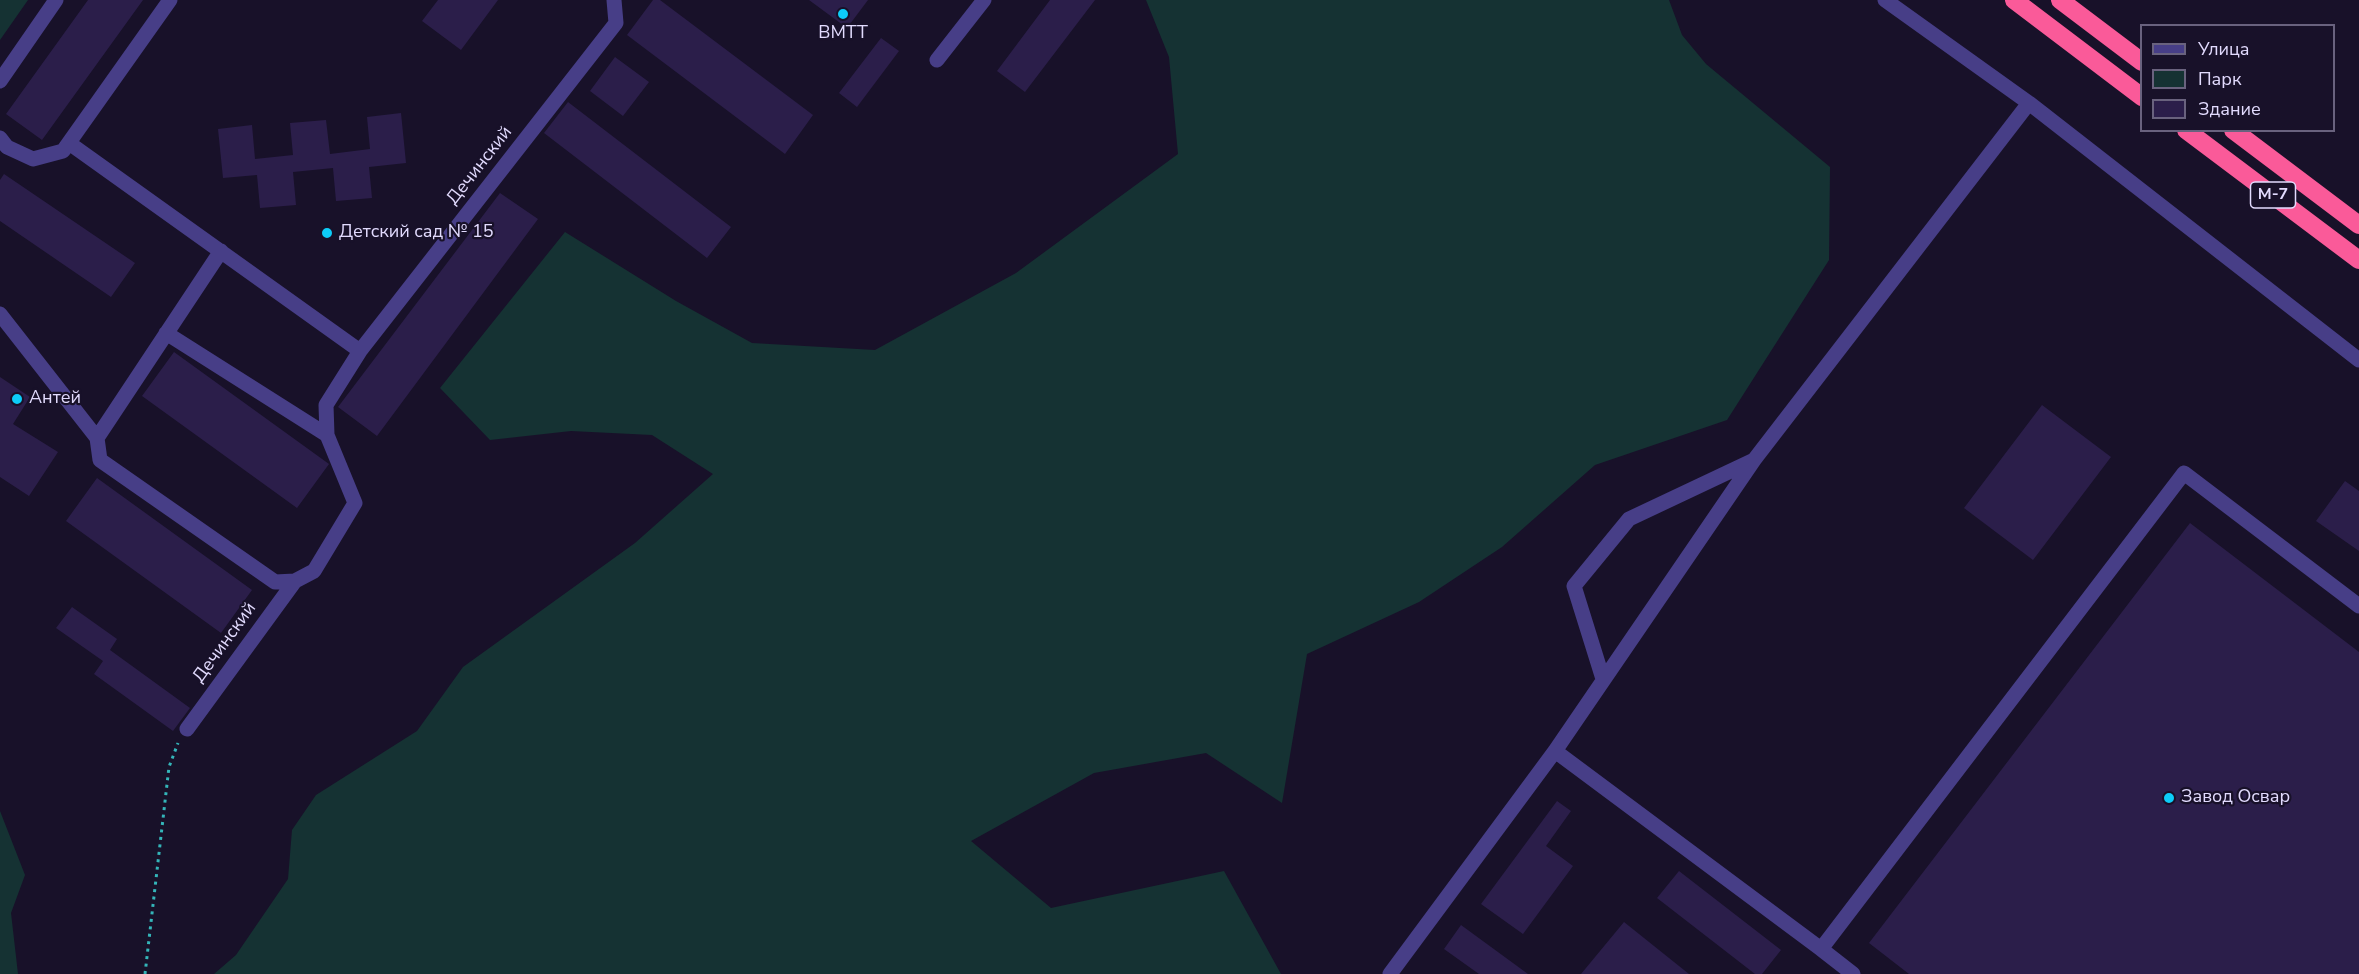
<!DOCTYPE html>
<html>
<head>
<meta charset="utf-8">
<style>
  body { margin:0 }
  #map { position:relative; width:2359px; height:974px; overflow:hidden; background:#181129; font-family:"Nunito Sans",sans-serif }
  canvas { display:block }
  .legend { position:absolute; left:2140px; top:24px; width:195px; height:108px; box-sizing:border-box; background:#181129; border:2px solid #69627e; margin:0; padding:8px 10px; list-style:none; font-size:18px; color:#e2dbfe }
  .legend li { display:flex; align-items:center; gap:12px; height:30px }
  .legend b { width:30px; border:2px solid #69627e }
</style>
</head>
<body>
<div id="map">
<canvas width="2359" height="974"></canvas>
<ul class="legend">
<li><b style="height:8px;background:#473e87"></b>Улица</li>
<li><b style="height:16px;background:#153233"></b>Парк</li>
<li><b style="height:16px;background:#2b1e4a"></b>Здание</li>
</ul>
</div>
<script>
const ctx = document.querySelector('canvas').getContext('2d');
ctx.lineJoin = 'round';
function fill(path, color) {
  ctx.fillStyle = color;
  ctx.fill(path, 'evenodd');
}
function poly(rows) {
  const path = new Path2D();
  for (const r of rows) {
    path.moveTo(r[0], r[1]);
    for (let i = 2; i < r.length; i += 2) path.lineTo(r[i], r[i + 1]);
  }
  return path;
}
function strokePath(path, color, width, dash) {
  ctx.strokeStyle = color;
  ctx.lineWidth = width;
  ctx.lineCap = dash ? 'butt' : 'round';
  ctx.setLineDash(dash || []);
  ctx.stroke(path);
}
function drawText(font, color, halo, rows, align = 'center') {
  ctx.font = font + ' "Nunito Sans",sans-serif';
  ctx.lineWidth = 4.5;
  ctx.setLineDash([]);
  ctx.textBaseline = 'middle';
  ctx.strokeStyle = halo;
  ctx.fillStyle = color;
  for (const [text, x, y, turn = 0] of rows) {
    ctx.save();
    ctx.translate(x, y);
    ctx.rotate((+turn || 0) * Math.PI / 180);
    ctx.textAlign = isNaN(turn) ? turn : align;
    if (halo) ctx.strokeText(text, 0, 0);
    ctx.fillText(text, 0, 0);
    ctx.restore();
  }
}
fill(poly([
  [0,0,28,0,0,40],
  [1146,0,1669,0,1682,35,1706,64,1830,167,1829,260,1727,420,1595,465,1502,547,1419,602,1307,654,1282,803,1206,753,1094,773,971,841,1051,908,1224,871,1281,974,214,974,236,955,288,879,292,830,316,795,417,731,463,667,635,543,713,474,652,435,571,431,490,440,440,388,565,232,676,301,752,343,875,350,1016,273,1178,154,1169,57],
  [0,811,25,875,11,913,18,974,0,974]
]), '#153233');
fill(poly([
  [88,0,143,0,42,140,6,114],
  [438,0,498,0,461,50,422,21],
  [653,0,660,0,813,115,785,154,627,35],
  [809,0,868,0,847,28],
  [1050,0,1095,0,1025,92,997,71],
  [881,38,899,51,857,107,839,93],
  [615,57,649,82,623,116,590,91],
  [568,102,731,227,707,258,544,133],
  [401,113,406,163,369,167,372,198,336,201,333,168,293,172,296,205,260,208,257,175,223,178,218,129,252,125,255,159,293,155,290,123,326,120,330,154,370,149,367,117],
  [4,174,135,263,111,297,0,221,0,180],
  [500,193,538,219,377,436,338,407],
  [174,352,329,464,297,508,142,396],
  [0,377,30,397,13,424,58,452,29,496,0,477],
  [2042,405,2111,457,2033,560,1964,508],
  [97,478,252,590,221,633,66,521],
  [2345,481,2359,491,2359,551,2316,521],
  [2190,523,2359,652,2359,974,1909,974,1869,943],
  [72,607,117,639,110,650,190,708,173,731,94,674,103,661,56,628],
  [1557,801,1571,811,1546,846,1573,866,1523,934,1481,904],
  [1679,871,1781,950,1762,974,1755,974,1657,898],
  [1624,922,1689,974,1581,974],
  [1461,925,1528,974,1479,974,1444,949]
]), '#2b1e4a');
strokePath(poly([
  [145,974,169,767,178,743]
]), '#34b5b9', 3, [3, 4.5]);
strokePath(poly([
  [1885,0,2029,103,2359,360],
  [937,60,984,0],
  [0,81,56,0],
  [0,138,7,147,33,159,63,151,170,0],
  [69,143,360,351],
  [221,251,97,438,100,460,275,582,295,581,314,571,355,503,327,435,326,405,360,351,616,23,614,0],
  [0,314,97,438],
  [166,333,327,435],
  [1603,679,1574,586,1629,519,1754,460],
  [187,729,295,581],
  [1555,751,1821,949,2184,473,2359,606],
  [1821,949,1853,974],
  [1390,974,1555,751,1754,460,2029,103]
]), '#473e87', 15);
strokePath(poly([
  [2014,0,2142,97],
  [2060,0,2142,62],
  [2186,130,2359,260],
  [2233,130,2359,225]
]), '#fa5a99', 18);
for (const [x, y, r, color] of [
  [843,14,6,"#0dccf8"],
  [327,233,6,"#0dccf8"],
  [17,399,6,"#0dccf8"],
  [2169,798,6,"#0dccf8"]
]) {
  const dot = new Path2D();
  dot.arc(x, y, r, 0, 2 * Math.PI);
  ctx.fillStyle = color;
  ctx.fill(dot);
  strokePath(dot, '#181129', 2);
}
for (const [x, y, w] of [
  [2273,195,45]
]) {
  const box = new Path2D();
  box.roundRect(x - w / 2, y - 13, w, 26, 4.5);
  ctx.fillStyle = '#181129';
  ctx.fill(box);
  strokePath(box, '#e2dbfe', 1.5);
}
drawText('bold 16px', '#e2dbfe', null, [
  ["М-7",2273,195]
]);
drawText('18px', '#e2dbfe', '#181129', [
  ["ВМТТ",843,34,"center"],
  ["Детский сад № 15",339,233],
  ["Антей",29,399],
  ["Завод Освар",2181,798]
], 'left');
drawText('18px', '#e2dbfe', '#181129', [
  ["Дечинский",480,166,-52],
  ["Дечинский",225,643,-54]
]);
</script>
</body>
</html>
